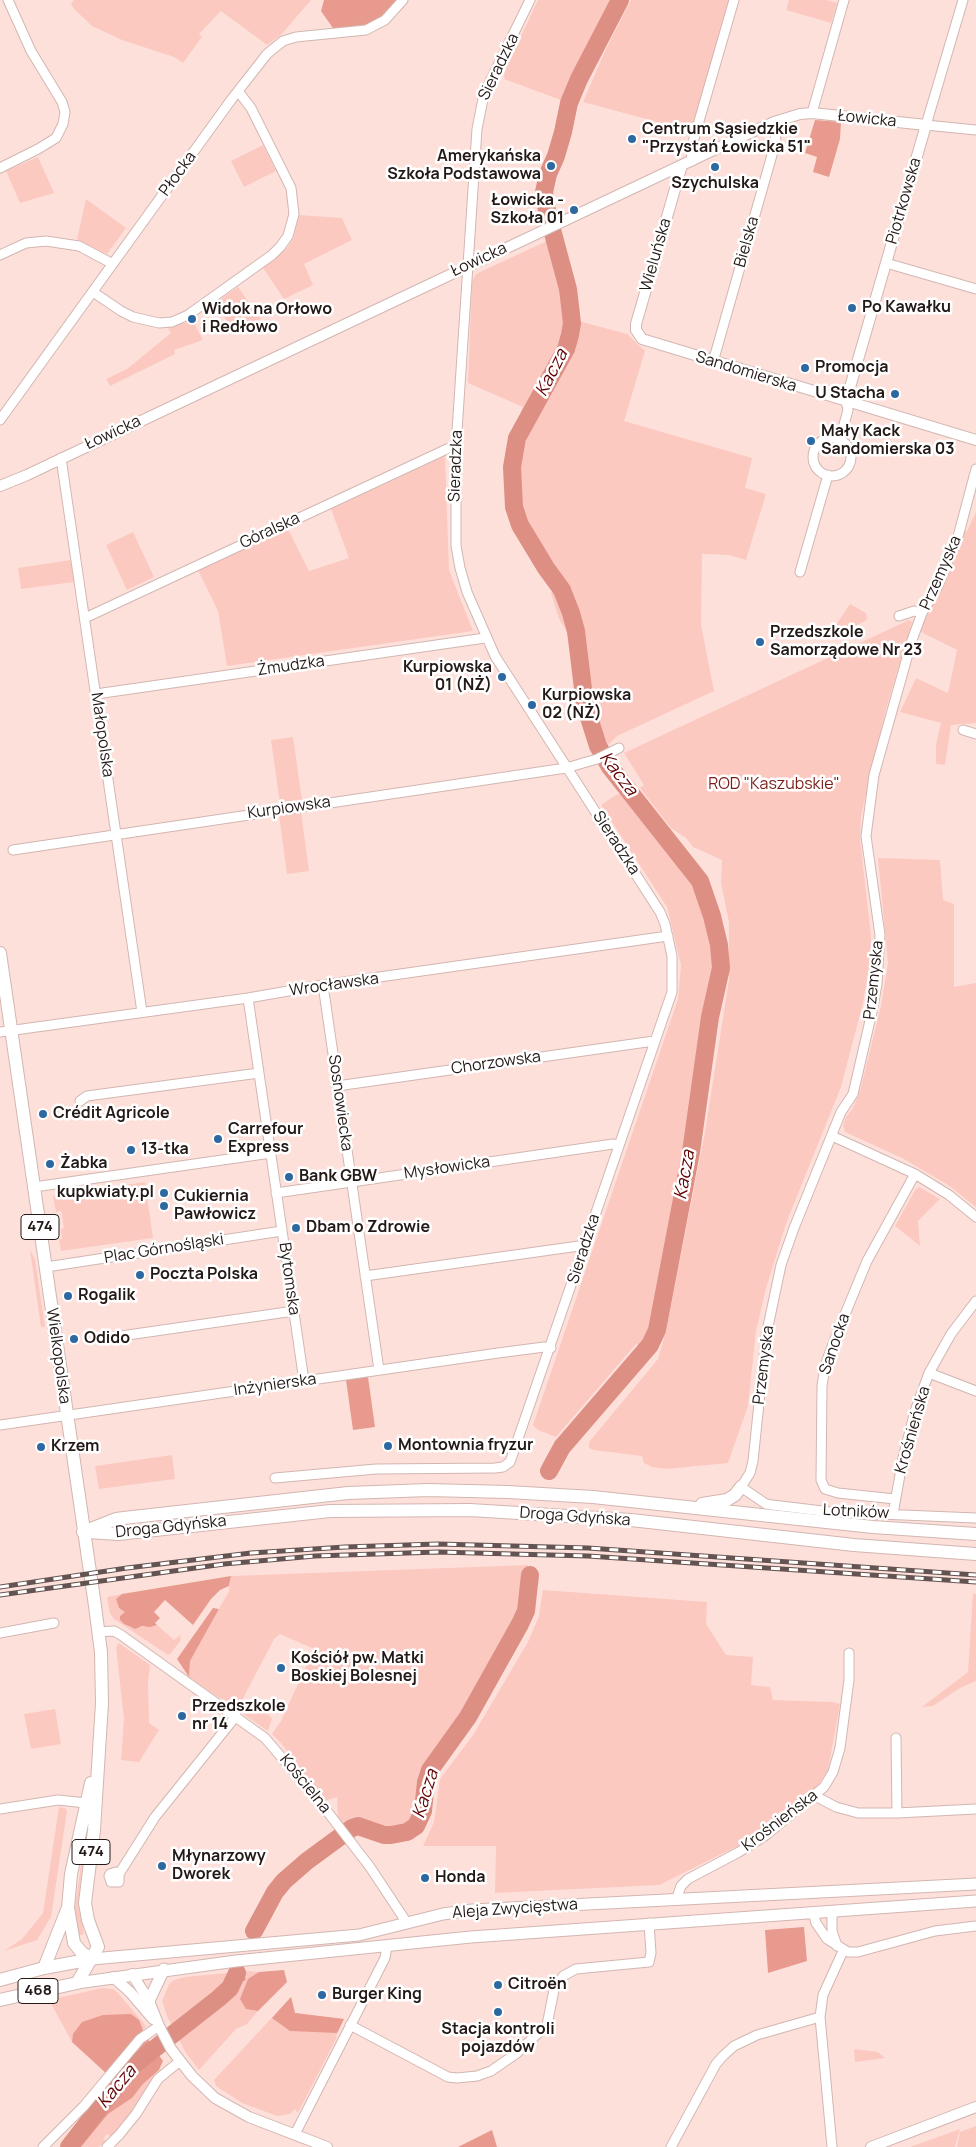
<!DOCTYPE html>
<html>
<head>
<meta charset="utf-8">
<style>
  body { margin:0 }
  canvas { display:block; background:#fee0db }
</style>
</head>
<body>
<canvas width="976" height="2147"></canvas>
<script>
const ctx = document.querySelector('canvas').getContext('2d');
ctx.lineJoin = 'round';
function fill(path, color) {
  ctx.fillStyle = color;
  ctx.fill(path, 'evenodd');
}
function poly(rows) {
  const path = new Path2D();
  for (const r of rows) {
    if (r.length === 3) {
      path.moveTo(r[0] + r[2], r[1]);
      path.arc(r[0], r[1], r[2], 0, 2 * Math.PI);
      continue;
    }
    path.moveTo(r[0], r[1]);
    for (let i = 2; i < r.length; i += 2) path.lineTo(r[i], r[i + 1]);
  }
  return path;
}
function strokePath(path, color, width, dash) {
  ctx.strokeStyle = color;
  ctx.lineWidth = width;
  ctx.lineCap = dash ? 'butt' : 'round';
  ctx.setLineDash(dash || []);
  ctx.stroke(path);
}
function drawText(font, color, halo, rows, align = 'center') {
  ctx.font = font + ' Manrope,sans-serif';
  ctx.lineWidth = 5;
  ctx.setLineDash([]);
  ctx.textBaseline = 'middle';
  ctx.strokeStyle = halo;
  ctx.fillStyle = color;
  for (const [text, x, y, turn = 0] of rows) {
    ctx.save();
    ctx.translate(x, y);
    ctx.rotate((+turn || 0) * Math.PI / 180);
    ctx.textAlign = isNaN(turn) ? turn : align;
    if (halo) ctx.strokeText(text, 0, 0);
    ctx.fillText(text, 0, 0);
    ctx.restore();
  }
}
fill(poly([
  [74,0,311,0,281,35,267,45,221,11,199,34,202,37,183,63,174,57,122,40,92,26,74,9,71,4],
  [538,0,614,0,561,100,504,79,505,70],
  [631,0,729,0,691,131,583,102,606,49],
  [789,0,826,0,837,3,831,23,786,10],
  [263,145,276,171,244,187,231,161],
  [38,157,54,193,20,203,6,171],
  [86,199,126,228,107,254,77,239],
  [299,215,342,218,352,240,304,264,313,285,284,299,263,268,288,247,294,237],
  [562,234,576,306,575,320,627,334,645,351,624,421,752,458,745,488,766,494,746,560,729,555,702,554,701,625,714,691,617,736,607,746,600,729,582,654,574,663,566,630,559,619,551,593,553,589,515,529,508,511,507,455,523,407,468,383,472,282,476,274],
  [238,287,261,319,234,332,215,303],
  [193,321,203,340,174,350,175,354,110,386,106,379,127,369,171,333,168,327],
  [445,456,449,570,473,631,227,666,218,611,198,570,288,529,309,571,349,558,331,509],
  [976,512,976,723,951,725,945,765,936,764,936,744,941,723,900,712,916,678,948,693,957,650,921,632,925,618,939,595,964,532,967,531],
  [133,532,154,577,127,590,106,545],
  [71,560,74,582,21,589,18,568],
  [850,604,866,613,867,620,844,632,835,626],
  [909,620,912,622,886,709,861,816,860,839,871,936,870,962,863,1003,841,1087,787,1221,766,1288,756,1331,748,1406,728,1463,666,1469,652,1467,644,1463,642,1456,594,1450,589,1448,589,1442,658,1359,666,1331,705,1132,729,980,729,922,721,883,722,860,693,847,686,838,671,828,640,788,644,785,624,753],
  [293,737,302,800,280,803,271,740],
  [625,792,697,884,711,933,714,963,691,1128,672,1220,659,1301,650,1337,642,1347,636,1344,556,1437,538,1430,533,1425,678,999,681,965,667,907,601,805,616,795],
  [301,812,309,871,287,874,279,815],
  [878,858,940,860,943,900,954,904,954,987,976,983,976,1207,948,1185,904,1159,845,1132,843,1126,846,1117,853,1108,860,1091,881,1006,888,963],
  [145,1182,153,1238,61,1251,59,1239,62,1239,61,1229,64,1228,61,1211,56,1212,53,1196],
  [919,1187,940,1199,918,1221,920,1246,895,1226,915,1190],
  [30,1250,35,1259,45,1327,41,1327],
  [172,1455,175,1479,99,1489,95,1466],
  [528,1565,523,1615,463,1717,428,1768,423,1779,415,1824,401,1831,384,1833,361,1823,353,1824,346,1829,338,1820,337,1797,324,1801,281,1743,272,1734,281,1721,314,1649,280,1634,274,1639,237,1710,189,1677,190,1661,229,1591,231,1576],
  [543,1590,707,1602,706,1624,726,1655,753,1657,751,1685,770,1687,773,1700,833,1702,840,1704,828,1770,817,1787,774,1824,748,1841,659,1885,495,1893,496,1846,423,1846,434,1822,440,1779,473,1735,528,1642,539,1616],
  [973,1593,976,1594,976,1681,960,1688,933,1706,922,1707,968,1672],
  [122,1594,116,1599,119,1608,126,1612,120,1616,120,1620,124,1624,131,1628,157,1625,174,1640,180,1635,181,1640,171,1653,168,1655,114,1619,110,1613,107,1597],
  [119,1643,150,1665,148,1681,149,1723,159,1730,139,1762,121,1760,124,1719,116,1647],
  [250,1706,269,1715,272,1719,268,1731,243,1714],
  [55,1709,61,1744,31,1749,24,1714],
  [59,1807,65,1808,67,1811,51,1917,37,1940,4,1951,22,1939,43,1913],
  [86,1829,78,1905,84,1934,78,1936,75,1907],
  [248,1971,259,1972,254,1976,246,2009,258,2011,247,2024,236,2029,199,2070,186,2053,167,2016,162,2001,169,1984,174,1980,185,1977],
  [102,1988,113,1989,118,1993,146,2026,107,2074,72,2042,49,2000],
  [291,1997,295,2013,344,2019,336,2036,337,2037,300,2109,297,2113,295,2109,290,2114,277,2116,242,2103,216,2086,214,2080],
  [854,2049,878,2052,885,2058,855,2062],
  [159,2070,128,2117,112,2137,107,2134,104,2138,105,2141,99,2147,81,2147,108,2114,132,2098,143,2084],
  [976,2126,976,2147,957,2147,960,2132],
  [960,2129,955,2147,910,2147]
]), '#fcc9c1');
fill(poly([
  [324,0,399,0,390,11,373,23,335,31,321,11],
  [815,120,841,122,840,139,829,177,813,172,817,157,805,153],
  [368,1377,375,1427,353,1430,346,1380],
  [231,1576,229,1586,220,1590,211,1599,193,1625,165,1600,154,1612,160,1618,155,1623,157,1625,150,1627,142,1626,135,1629,124,1624,120,1620,120,1616,125,1612,119,1608,116,1599,122,1594],
  [213,1608,219,1609,190,1661,189,1677,177,1659],
  [804,1927,807,1961,768,1973,765,1930],
  [284,1970,287,1982,258,2011,246,2009,240,1999,248,1979,259,1972],
  [291,1997,295,2013,344,2019,337,2033,290,2031,272,2018],
  [131,2014,139,2020,143,2030,107,2074,72,2042,73,2034,82,2022,103,2015],
  [147,2038,163,2061,159,2070,143,2084,132,2098,108,2114,81,2147,61,2147,88,2117],
  [492,2130,497,2147,458,2147]
]), '#e89a8e');
strokePath(poly([
  [232,1984,244,1979]
]), '#dd8f84', 3);
strokePath(poly([
  [549,1471,562,1447,650,1345,657,1330,691,1152,710,1017,721,968,719,945,712,916,700,881,610,767,598,746,585,705,576,631,571,613,562,590,546,568,520,525,514,507,512,467,517,438,566,349,570,335,572,323,568,289,547,211,544,192,548,174,556,156,563,132,569,103,579,79,620,0],
  [254,1931,275,1892,284,1881,307,1861,352,1828,358,1826,384,1835,391,1835,407,1832,416,1826,423,1811,426,1782,430,1770,468,1717,520,1624,526,1611,530,1575],
  [69,2147,130,2068,219,1998,230,1988,237,1973]
]), '#dd8f84', 18);
const minor = poly([
  [963,0,926,125,976,130],
  [812,113,844,0],
  [692,161,691,149,734,0],
  [0,168,38,149,56,138,63,124,65,112,62,102,31,51,8,0],
  [0,255,26,243,46,241,79,246,113,264],
  [886,263,976,289],
  [93,292,121,311,133,317,159,323,172,322,188,315,272,255,280,247,288,236,294,214,291,188,251,108,238,91],
  [713,362,776,141,774,122],
  [0,420,231,100,267,54,283,41,296,37,366,30,385,20,403,0],
  [832,457,19],
  [840,439,848,410,846,401],
  [61,458,142,1012],
  [976,469,959,533,938,586,922,613,912,640,874,775,866,836,880,935,877,984,872,1012,853,1094,841,1112,794,1228,781,1265,766,1336,753,1461,750,1473,741,1487,766,1504,772,1505,831,1512,976,1518],
  [800,572,828,475],
  [899,616,914,611,922,613],
  [85,618,449,448,456,446],
  [96,694,485,638],
  [963,730,976,734],
  [13,850,566,768,597,759,619,748],
  [323,985,379,1370],
  [248,998,304,1381],
  [0,1032,248,998,323,985,668,936],
  [337,1086,654,1041],
  [80,1101,87,1096,259,1073],
  [832,1136,915,1174,949,1195,976,1217],
  [34,1187,271,1153],
  [276,1193,613,1144,619,1145],
  [46,1267,282,1231],
  [365,1276,586,1245],
  [114,1337,294,1311],
  [929,1373,976,1391],
  [0,1425,498,1353,544,1347,551,1348],
  [275,1478,376,1469,495,1468,503,1467,510,1462,672,992,672,956,665,924,660,912,495,656,467,592,460,568,456,546,456,446,477,129,484,94,530,0],
  [895,1499,838,1493,825,1489,821,1480,822,1386,825,1366,834,1341,867,1261,915,1174],
  [893,1514,903,1458,915,1411,929,1373,951,1334,976,1301],
  [98,1632,114,1631,121,1635,265,1738,323,1806,370,1867,407,1923],
  [0,1633,54,1623],
  [896,1738,897,1813],
  [815,1796,836,1807,858,1813,897,1813,976,1809],
  [0,1809,58,1800,86,1803],
  [119,1874,116,1872,110,1874,109,1876,111,1882,119,1882,119,1874,155,1817,236,1716],
  [676,1900,681,1886,688,1879,739,1852,766,1835,824,1787,833,1772,840,1748,849,1680,849,1653],
  [832,1911,832,1931,837,1946],
  [813,1912,816,1923,827,1939,848,1952,858,1952,935,1931,976,1926],
  [350,2025,448,2077,457,2078,477,2076,491,2071,517,2053,547,2025,554,1990,563,1976,576,1969,649,1962,651,1953,649,1923],
  [295,2134,385,1958,387,1946],
  [43,2147,84,2106,140,2039,159,2026],
  [107,2147,119,2135,136,2114,158,2079,180,2061],
  [671,2147,716,2064,723,2056,734,2046,757,2035,820,2017],
  [832,2147,820,2017,823,1995,843,1951]
]);
const tertiary = poly([
  [682,165,636,324,636,330,642,339,976,440],
  [0,486,27,475,739,138,774,122,800,114,812,113,926,125,846,401],
  [132,1974,149,2001,159,2026,171,2049,192,2076,215,2098,249,2117,327,2147],
  [113,1977,130,1992,153,2019],
  [871,2147,976,2107]
]);
const secondary = poly([
  [92,1959,359,1935,443,1914,472,1910,976,1884],
  [77,1983,236,1961,471,1937,976,1901],
  [149,2001,164,1969]
]);
const primary = poly([
  [0,953,95,1606,101,1652,102,1703,94,1830,85,1903,88,1920,98,1947,77,1983,0,2000],
  [702,1504,727,1500,735,1495,741,1487],
  [83,1532,116,1519,124,1518,348,1493,428,1490,508,1492,593,1497,873,1527,976,1534],
  [88,1532,118,1534,330,1511,470,1510,631,1520,854,1545,976,1554],
  [91,1783,71,1874,68,1908,74,1943,82,1953,92,1959],
  [44,1968,67,1910],
  [0,1980,44,1968,92,1959]
]);
strokePath(minor, '#d2b6b1', 11);
strokePath(tertiary, '#d2b6b1', 12);
strokePath(secondary, '#d2b6b1', 13);
strokePath(primary, '#d2b6b1', 14);
strokePath(minor, '#fff', 9);
strokePath(tertiary, '#fff', 10);
strokePath(secondary, '#fff', 11);
strokePath(primary, '#fff', 12);
const rail = poly([
  [0,1587,127,1568,251,1553,345,1547,438,1544,588,1548,976,1575],
  [0,1595,224,1564,315,1556,438,1552,588,1556,976,1582]
]);
strokePath(rail, '#645451', 5);
strokePath(rail, '#fff', 3, [9]);
for (const [x, y, r, color] of [
  [632,139,5,"#2d69a0"],
  [551,166,5,"#2d69a0"],
  [715,167,5,"#2d69a0"],
  [574,210,5,"#2d69a0"],
  [852,308,5,"#2d69a0"],
  [192,319,5,"#2d69a0"],
  [805,368,5,"#2d69a0"],
  [895,394,5,"#2d69a0"],
  [811,441,5,"#2d69a0"],
  [760,642,5,"#2d69a0"],
  [502,677,5,"#2d69a0"],
  [532,705,5,"#2d69a0"],
  [43,1114,5,"#2d69a0"],
  [218,1139,5,"#2d69a0"],
  [131,1150,5,"#2d69a0"],
  [50,1164,5,"#2d69a0"],
  [289,1177,5,"#2d69a0"],
  [164,1193,5,"#2d69a0"],
  [164,1206,5,"#2d69a0"],
  [296,1228,5,"#2d69a0"],
  [140,1275,5,"#2d69a0"],
  [68,1296,5,"#2d69a0"],
  [74,1339,5,"#2d69a0"],
  [388,1446,5,"#2d69a0"],
  [41,1447,5,"#2d69a0"],
  [281,1668,5,"#2d69a0"],
  [182,1716,5,"#2d69a0"],
  [162,1866,5,"#2d69a0"],
  [425,1878,5,"#2d69a0"],
  [498,1985,5,"#2d69a0"],
  [322,1995,5,"#2d69a0"],
  [498,2012,5,"#2d69a0"]
]) {
  const dot = new Path2D();
  dot.arc(x, y, r, 0, 2 * Math.PI);
  ctx.fillStyle = color;
  ctx.fill(dot);
  strokePath(dot, '#fff', 2);
}
for (const [x, y, w] of [
  [40,1227,38],
  [91,1852,38],
  [38,1991,40]
]) {
  const box = new Path2D();
  box.roundRect(x - w / 2, y - 12.5, w, 25, 4);
  ctx.fillStyle = '#fff';
  ctx.fill(box);
  strokePath(box, '#231917', 1);
}
drawText('bold 15px', '#231917', null, [
  ["474",40,1227],
  ["474",91,1852],
  ["468",38,1991]
]);
drawText('16px', '#231917', '#fff', [
  ["Sieradzka",499,67,-64],
  ["Łowicka",867,119,6],
  ["Płocka",178,174,-54],
  ["Piotrkowska",904,201,-74],
  ["Bielska",747,242,-74],
  ["Wieluńska",656,255,-74],
  ["Łowicka",479,260,-25],
  ["Sandomierska",746,372,17],
  ["Łowicka",113,433,-25],
  ["Sieradzka",456,466,-88],
  ["Góralska",270,531,-25],
  ["Przemyska",941,573,-66],
  ["Żmudzka",291,666,-8],
  ["Małopolska",102,735,82],
  ["Kurpiowska",289,808,-8],
  ["Sieradzka",616,843,57],
  ["Przemyska",874,980,-84],
  ["Wrocławska",334,985,-8],
  ["Chorzowska",496,1063,-8],
  ["Sosnowiecka",340,1103,82],
  ["Mysłowicka",447,1168,-8],
  ["Plac Górnośląski",164,1249,-9],
  ["Sieradzka",584,1249,-72],
  ["Bytomska",289,1279,82],
  ["Sanocka",835,1344,-71],
  ["Wielkopolska",58,1356,82],
  ["Przemyska",764,1365,-83],
  ["Inżynierska",275,1385,-8],
  ["Krośnieńska",913,1430,-74],
  ["Lotników",856,1512,3],
  ["Droga Gdyńska",575,1517,4],
  ["Droga Gdyńska",171,1527,-6],
  ["Kościelna",305,1784,51],
  ["Krośnieńska",780,1821,-37],
  ["Aleja Zwycięstwa",515,1909,-4]
]);
drawText('bold 16px', '#231917', '#fff', [
  ["Centrum Sąsiedzkie",642,130],
  ["\"Przystań Łowicka 51\"",642,148],
  ["Amerykańska",541,157,"right"],
  ["Szkoła Podstawowa",541,175,"right"],
  ["Szychulska",715,184,"center"],
  ["Łowicka -",564,201,"right"],
  ["Szkoła 01",564,219,"right"],
  ["Po Kawałku",862,308],
  ["Widok na Orłowo",202,310],
  ["i Redłowo",202,328],
  ["Promocja",815,368],
  ["U Stacha",885,394,"right"],
  ["Mały Kack",821,432],
  ["Sandomierska 03",821,450],
  ["Przedszkole",770,633],
  ["Samorządowe Nr 23",770,651],
  ["Kurpiowska",492,668,"right"],
  ["01 (NŻ)",492,686,"right"],
  ["Kurpiowska",542,696],
  ["02 (NŻ)",542,714],
  ["Crédit Agricole",53,1114],
  ["Carrefour",228,1130],
  ["Express",228,1148],
  ["13-tka",141,1150],
  ["Żabka",60,1164],
  ["Bank GBW",299,1177],
  ["kupkwiaty.pl",154,1193,"right"],
  ["Cukiernia",174,1197],
  ["Pawłowicz",174,1215],
  ["Dbam o Zdrowie",306,1228],
  ["Poczta Polska",150,1275],
  ["Rogalik",78,1296],
  ["Odido",84,1339],
  ["Montownia fryzur",398,1446],
  ["Krzem",51,1447],
  ["Kościół pw. Matki",291,1659],
  ["Boskiej Bolesnej",291,1677],
  ["Przedszkole",192,1707],
  ["nr 14",192,1725],
  ["Młynarzowy",172,1857],
  ["Dworek",172,1875],
  ["Honda",435,1878],
  ["Citroën",508,1985],
  ["Burger King",332,1995],
  ["Stacja kontroli",498,2030,"center"],
  ["pojazdów",498,2048,"center"]
], 'left');
drawText('16px', '#791d17', '#fff', [
  ["ROD \"Kaszubskie\"",774,785]
]);
drawText('italic 18px', '#630202', '#fff', [
  ["Kacza",552,373,-63],
  ["Kacza",618,774,53],
  ["Kacza",685,1175,-80],
  ["Kacza",426,1794,-73],
  ["Kacza",117,2087,-50]
]);
</script>
</body>
</html>
